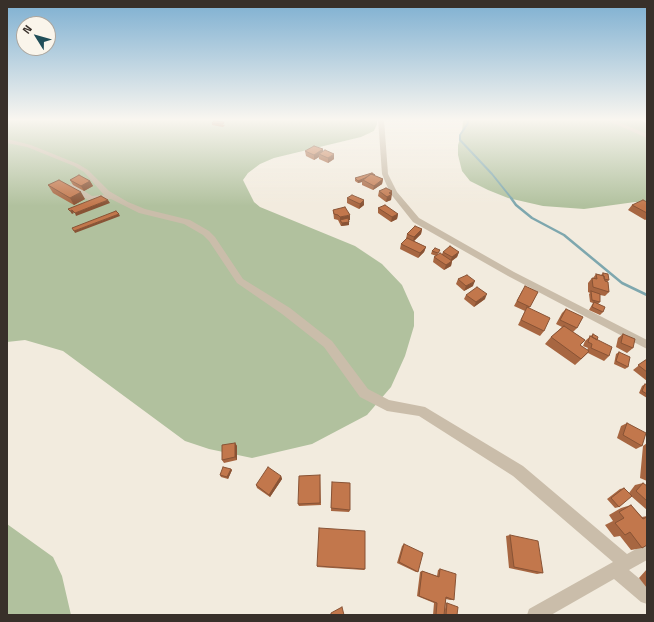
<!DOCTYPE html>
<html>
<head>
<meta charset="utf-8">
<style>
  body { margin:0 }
  #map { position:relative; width:654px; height:622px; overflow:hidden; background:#f2ebde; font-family:"Titillium Web",sans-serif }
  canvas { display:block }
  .frame { position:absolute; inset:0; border:8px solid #38302a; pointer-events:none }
  .north { position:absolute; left:16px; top:16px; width:40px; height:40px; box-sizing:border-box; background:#faf5eb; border:1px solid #aca69e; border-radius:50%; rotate:307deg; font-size:11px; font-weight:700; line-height:16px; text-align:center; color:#38302a }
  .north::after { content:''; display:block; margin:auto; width:14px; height:18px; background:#204e58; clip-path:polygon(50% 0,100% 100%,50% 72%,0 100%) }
</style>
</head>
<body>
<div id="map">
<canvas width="654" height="622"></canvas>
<div class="frame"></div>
<div class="north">N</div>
</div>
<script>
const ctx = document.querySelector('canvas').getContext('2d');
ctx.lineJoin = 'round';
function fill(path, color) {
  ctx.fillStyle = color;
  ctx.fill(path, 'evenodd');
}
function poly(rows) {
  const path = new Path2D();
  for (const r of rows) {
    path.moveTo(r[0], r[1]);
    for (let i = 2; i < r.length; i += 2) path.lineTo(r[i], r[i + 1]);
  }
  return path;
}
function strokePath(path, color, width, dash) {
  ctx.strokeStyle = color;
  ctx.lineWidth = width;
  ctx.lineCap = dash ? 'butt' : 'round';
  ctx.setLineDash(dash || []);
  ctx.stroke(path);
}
fill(poly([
  [7,119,377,119,377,124,374,131,361,137,274,158,260,164,248,173,243,180,254,202,260,207,355,246,382,264,402,285,414,312,414,326,405,356,391,387,367,415,312,444,252,458,209,449,185,441,63,351,25,340,7,342,7,124,8,123],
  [463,119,638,119,647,123,647,203,635,202,584,209,543,206,508,198,488,190,470,181,462,171,458,155,458,145,462,132],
  [7,524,53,557,62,576,71,615,7,615]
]), '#b1c19e');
strokePath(poly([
  [467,119,468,123,460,135,460,140,492,174,512,199]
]), '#7ea7ae', 2);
strokePath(poly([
  [511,198,516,205,532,218,564,235,622,283,647,295]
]), '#7ea7ae', 2.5);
fill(poly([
  [378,119,384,119,388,174,397,192,419,218,514,272,647,340,647,349,508,276,413,222,390,193,382,174,378,119],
  [604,119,611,119,647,134,647,138,604,119],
  [7,139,31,145,78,164,88,170,109,191,128,202,145,209,190,220,209,231,215,237,243,279,290,308,332,341,368,389,389,400,425,407,523,466,627,554,647,543,647,560,629,570,647,585,647,604,641,602,614,579,551,615,527,615,529,609,613,562,513,476,419,416,387,411,360,397,324,347,282,314,237,283,209,241,203,235,184,224,139,213,111,199,88,200,66,186,70,184,73,184,92,196,104,195,84,172,74,166,27,147,7,143,7,139]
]), '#cabdaa');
fill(poly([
  [212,123,225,125,223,127,212,125],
  [323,149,323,152,334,159,328,163,319,159,319,157,314,160,306,156,305,151],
  [375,176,383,179,382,184,373,190,362,185,362,182,358,183,355,181,355,178],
  [70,180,90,181,93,186,84,191,73,185],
  [48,185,85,199,74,205,53,193],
  [379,191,392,191,391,200,386,202,378,196],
  [347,198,364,200,364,205,359,209,347,203],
  [647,202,647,219,645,220,628,210,632,205],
  [378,208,398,214,397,219,391,222,378,213],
  [333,210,350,220,349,220,349,225,341,226,338,220,334,219],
  [422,229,421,234,414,241,426,247,424,252,418,258,400,249,401,244,406,239,407,234],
  [440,250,437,255,442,254,443,252,459,252,457,257,452,261,451,266,444,270,433,262,434,257,436,256,431,254,432,251],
  [603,273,609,280,607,282,609,292,605,296,600,295,600,302,598,304,603,312,600,315,589,310,593,303,590,302,589,294,590,293,588,292,588,283,592,278,593,278,596,274,601,275],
  [458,279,473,286,464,291,456,284],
  [522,291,538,292,529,308,544,331,540,336,518,325,525,311,514,306],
  [466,295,485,299,474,307,464,299],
  [566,309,577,328,573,332,585,340,580,345,587,350,588,348,583,346,585,341,593,334,597,340,609,356,604,361,588,353,575,365,545,344,551,337,562,327,556,324,562,313],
  [623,334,633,348,627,353,616,347,618,338],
  [619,352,628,367,625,369,614,364,616,354],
  [647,359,647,381,633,370],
  [645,384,647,385,647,398,639,393,642,386],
  [627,423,642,446,636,449,617,438,621,426],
  [235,443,237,446,237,460,224,463,222,460],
  [647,443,647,481,640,478,643,446],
  [231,469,232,470,228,479,221,477,220,475],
  [320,475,321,505,299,506,298,504],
  [281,476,282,479,270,497,257,488,256,485],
  [332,482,350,510,349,512,331,511],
  [643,483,647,486,647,510,631,496,619,507,615,508,607,499,620,489,624,488,629,493,635,485],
  [631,505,642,517,647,516,647,545,642,548,631,550,620,536,614,537,605,525,613,521,609,515,621,508],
  [510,535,543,573,537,574,509,568,506,536],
  [404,544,418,572,416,572,397,563,402,546],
  [317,566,365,569,364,570,317,567],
  [440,569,454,600,450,600,446,599,444,615,433,615,434,603,417,596,420,572,422,571,437,576,438,570],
  [647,569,647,588,639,578],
  [446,603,447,603,457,615,444,615]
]), '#a76641');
fill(poly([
  [323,149,323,154,319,154,319,157,314,160,314,155],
  [334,154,334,159,328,163,328,158],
  [375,175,363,180,362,182,358,183,358,181],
  [383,179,382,184,373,190,374,186],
  [90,181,93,186,84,191,81,186],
  [392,191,391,200,386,202,387,197,389,193],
  [81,192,85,199,74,205,70,198],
  [108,200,110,203,76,216,75,213],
  [364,200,364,205,359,209,360,204],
  [72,210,74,213,72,214,70,211],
  [119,214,120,216,75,233,74,231],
  [398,214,397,219,391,222,392,217],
  [350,215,350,220,341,222,340,220,340,217],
  [349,222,349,225,341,226,342,223],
  [422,229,421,234,413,242,414,237],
  [426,247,424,252,418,258,420,253],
  [459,252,457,257,450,262,452,257],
  [452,261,451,266,444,270,446,265],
  [475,281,473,286,464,291,466,286],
  [487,294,485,299,474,307,476,302],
  [235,443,237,446,237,460,235,457],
  [231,469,232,470,228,479,227,477],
  [281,476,282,479,270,497,269,495]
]), '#885335');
const building = poly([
  [214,121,224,122,223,124,212,123,214,121],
  [314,146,323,149,314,155,305,151,314,146],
  [325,150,334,154,328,158,319,154,325,150],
  [372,173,375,175,371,174,365,178,358,181,355,178,372,173],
  [371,174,383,179,374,186,363,180,371,174],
  [79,175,90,181,81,186,70,180,79,175],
  [59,180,81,192,70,198,48,185,59,180],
  [386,188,392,191,389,193,392,194,387,197,379,191,386,188],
  [352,195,364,200,360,204,347,198,352,195],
  [101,196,108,200,75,213,72,210,70,211,68,209,101,196],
  [643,200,647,202,647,213,632,205,643,200],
  [385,205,398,214,392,217,378,208,385,205],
  [345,207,350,215,340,217,338,215,334,214,333,210,345,207],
  [116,211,119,214,74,231,72,228,116,211],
  [348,218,349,222,342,223,340,220,348,218],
  [415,226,422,229,414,237,407,234,415,226],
  [407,238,426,247,420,253,401,244,407,238],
  [450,246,459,252,452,257,443,252,450,246],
  [435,248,440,250,438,253,432,251,435,248],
  [440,253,452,261,446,265,434,257,440,253],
  [603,273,608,274,609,280,604,279,604,276,603,276,603,273],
  [596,274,604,276,605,281,608,282,609,292,593,287,592,278,597,279,596,274],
  [467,275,475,281,466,286,458,279,467,275],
  [525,286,538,292,530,307,517,301,525,286],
  [477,287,487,294,476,302,466,295,477,287],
  [591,291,600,294,600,302,592,300,591,291],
  [594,302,605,307,603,312,592,307,594,302],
  [527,307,550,318,544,331,521,320,527,307],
  [566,309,583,317,577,328,560,320,566,309],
  [564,326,585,340,580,345,589,351,581,359,551,337,564,326],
  [593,334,598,337,597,340,592,337,593,334],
  [623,334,635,339,633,348,621,343,623,334],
  [590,336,612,347,609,356,591,348,592,344,588,342,590,336],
  [619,352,630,357,628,367,616,361,619,352],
  [647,359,647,372,638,365,647,359],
  [645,384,647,385,647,394,642,391,645,384],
  [627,423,646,433,642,446,623,435,627,423],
  [235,443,235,457,222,460,222,445,235,443],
  [223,467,231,469,227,477,220,475,223,467],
  [268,467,281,476,269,495,256,485,268,467],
  [320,475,320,503,298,504,299,476,320,475],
  [332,482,350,483,350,510,331,508,332,482],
  [643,483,647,486,647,501,636,491,643,483],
  [624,488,632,496,619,507,611,498,624,488],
  [631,505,643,519,647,517,647,545,642,548,630,532,625,535,615,523,624,518,619,512,631,505],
  [319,528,365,531,365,569,317,566,319,528],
  [510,535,538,541,543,573,514,567,510,535],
  [404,544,423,553,418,572,399,562,404,544],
  [440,569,456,574,454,600,446,597,444,615,436,615,437,603,419,596,422,571,439,577,440,569],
  [447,603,458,607,457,615,446,615,447,603],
  [342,607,344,615,331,615,331,613,342,607]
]);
fill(building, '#c2774c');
strokePath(building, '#885335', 1);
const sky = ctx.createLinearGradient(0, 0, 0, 206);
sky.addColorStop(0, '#7dafd1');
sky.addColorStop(0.58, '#f9f6f0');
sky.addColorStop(1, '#f9f6f000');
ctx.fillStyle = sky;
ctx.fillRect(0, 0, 654, 206);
</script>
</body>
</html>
